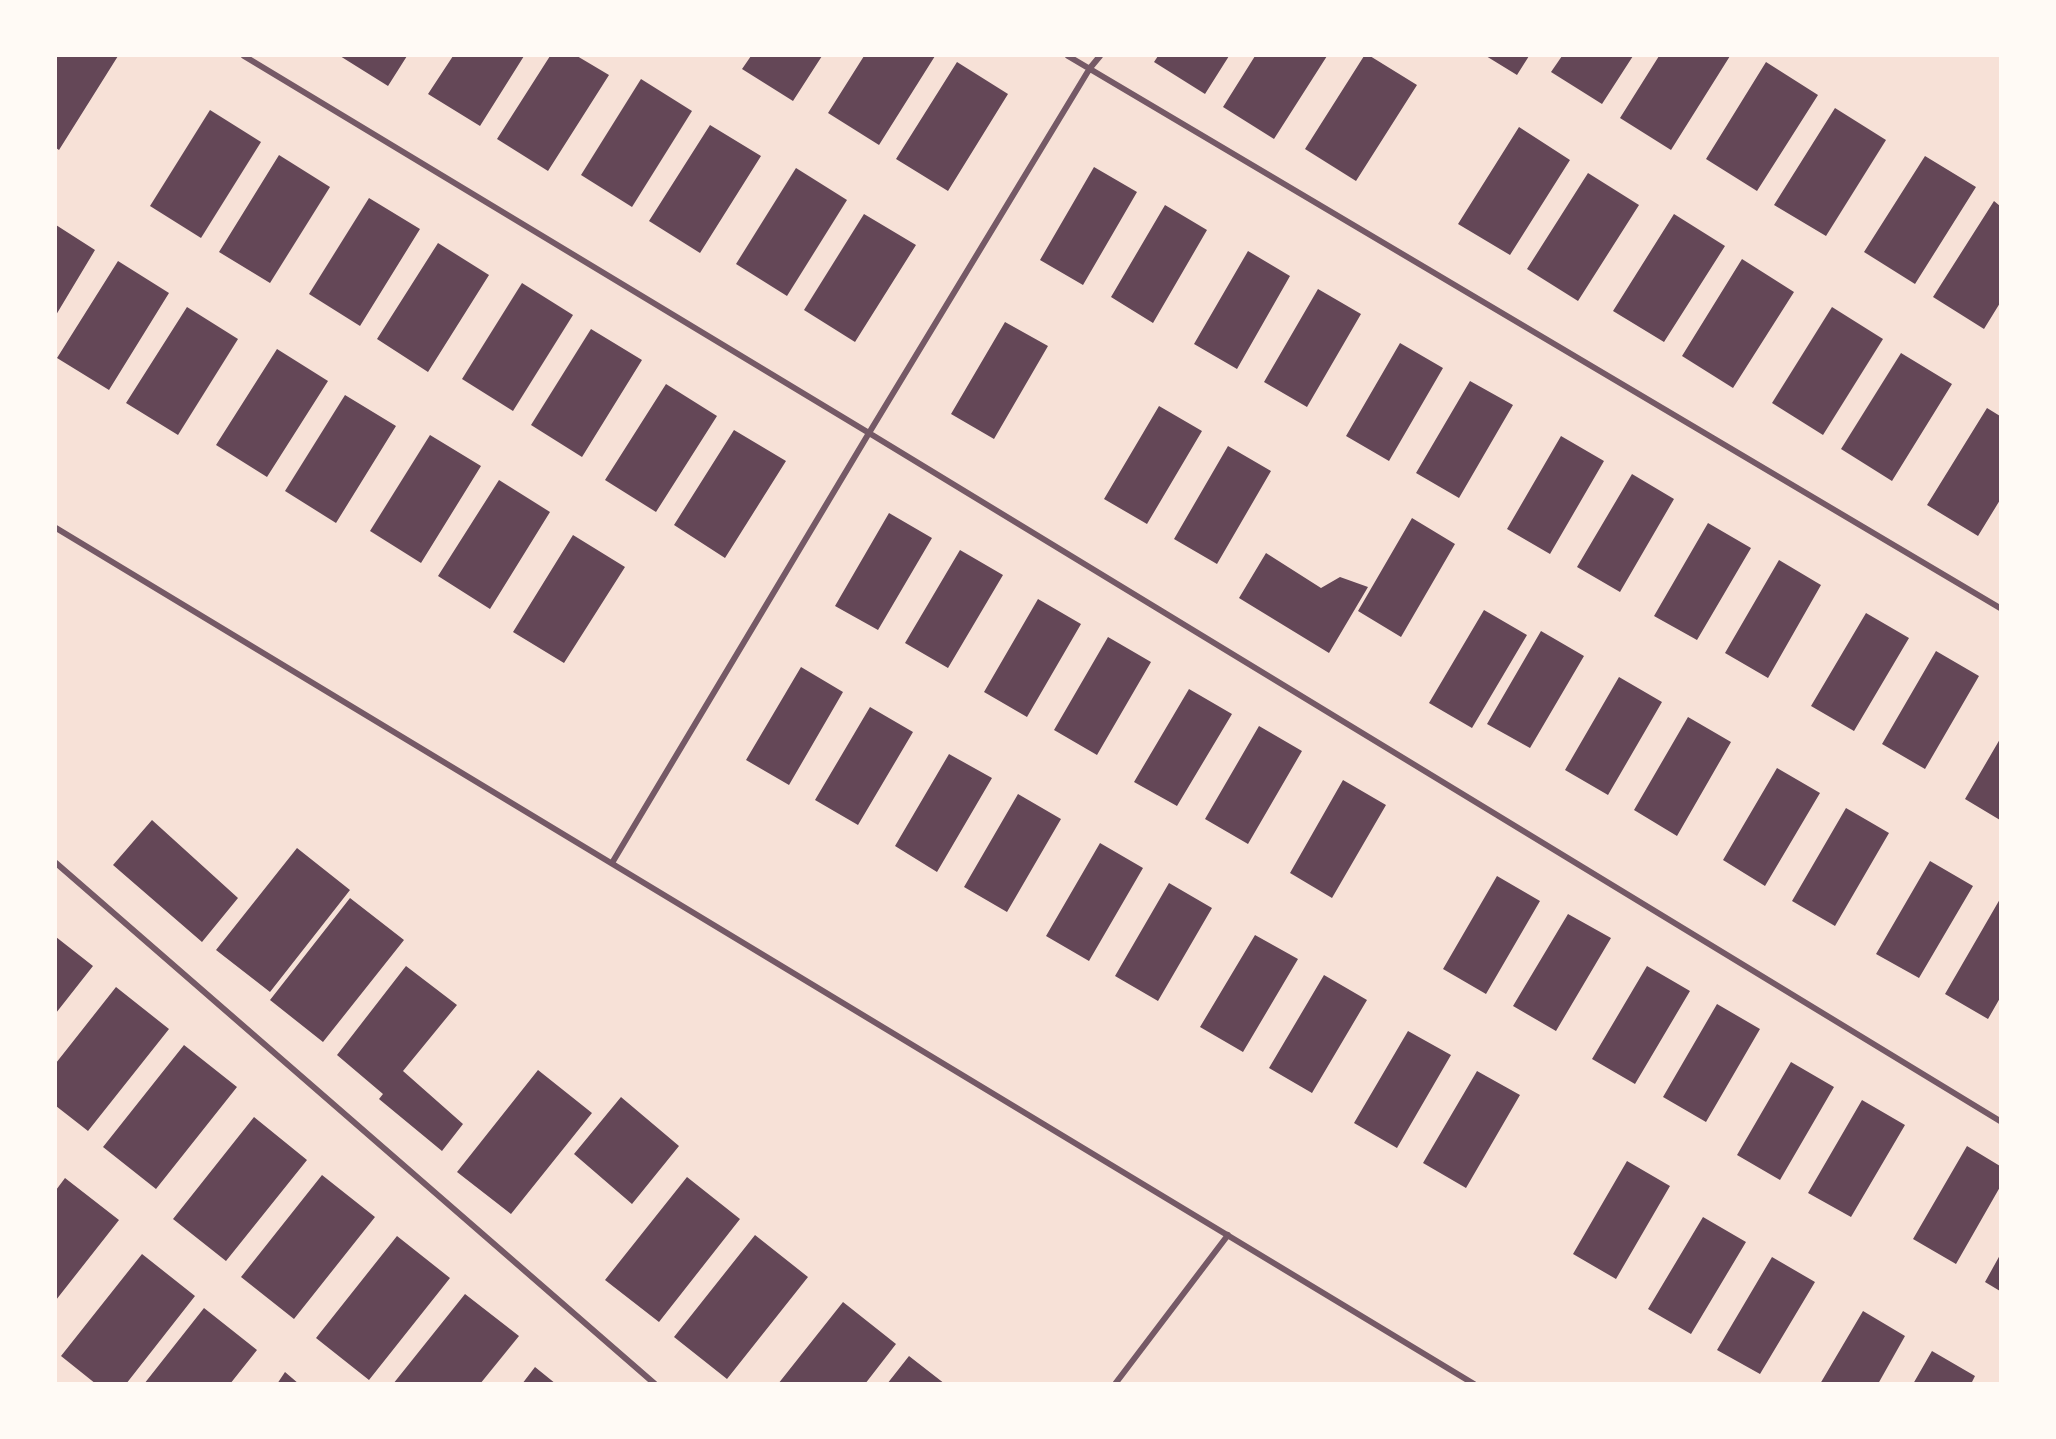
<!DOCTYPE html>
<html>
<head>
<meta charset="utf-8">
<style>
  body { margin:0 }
  #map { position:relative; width:2056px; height:1439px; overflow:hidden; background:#f7e1d7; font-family:Commissioner,sans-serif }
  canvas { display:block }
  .frame { position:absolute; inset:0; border:57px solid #fffaf5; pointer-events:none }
</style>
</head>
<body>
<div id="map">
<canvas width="2056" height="1439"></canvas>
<div class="frame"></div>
</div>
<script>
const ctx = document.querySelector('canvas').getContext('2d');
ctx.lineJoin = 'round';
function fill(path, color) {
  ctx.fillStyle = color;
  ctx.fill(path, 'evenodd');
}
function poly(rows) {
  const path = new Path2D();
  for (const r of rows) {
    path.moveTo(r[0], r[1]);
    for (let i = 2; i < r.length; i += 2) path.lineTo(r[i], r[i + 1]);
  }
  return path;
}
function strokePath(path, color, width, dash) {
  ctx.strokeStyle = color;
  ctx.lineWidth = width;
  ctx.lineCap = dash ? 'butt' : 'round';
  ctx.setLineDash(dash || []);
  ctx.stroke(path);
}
fill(poly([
  [56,56,118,56,59,150,56,148],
  [340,56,407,56,388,86],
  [453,56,524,56,480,126,428,94],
  [550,56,577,56,609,75,548,171,497,139],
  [751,56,822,56,793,101,742,69],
  [864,56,935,56,879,145,828,113],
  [1158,56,1229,56,1205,94,1154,62],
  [1255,56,1327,56,1274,139,1223,107],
  [1364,56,1370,56,1417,85,1356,181,1305,149],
  [1486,56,1529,56,1517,75],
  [1562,56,1633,56,1602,104,1551,72],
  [1659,56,1730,56,1671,150,1620,118],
  [957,62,1008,94,948,191,896,159],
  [1766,62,1818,95,1757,191,1706,159],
  [641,79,692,111,632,207,581,175],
  [1835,108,1886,140,1826,236,1774,205],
  [210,110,261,142,201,238,150,206],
  [710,125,761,156,700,253,649,221],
  [1519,127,1570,160,1510,255,1458,224],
  [279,155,330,187,270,283,219,252],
  [1925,156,1976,187,1915,284,1864,252],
  [1094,167,1137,192,1083,285,1040,260],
  [796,168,847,200,787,296,736,264],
  [1588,173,1639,205,1578,301,1527,269],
  [369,198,420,229,360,326,309,294],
  [1994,201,2000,206,2000,303,1984,329,1933,297],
  [1165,205,1207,230,1153,323,1111,297],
  [864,214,916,245,855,342,804,310],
  [1674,214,1725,246,1664,342,1613,311],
  [56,225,95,250,56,315],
  [438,243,489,275,428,372,377,339],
  [1248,251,1290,276,1237,369,1194,344],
  [1742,259,1794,292,1733,388,1682,356],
  [118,261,169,293,109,390,57,358],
  [522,283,573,315,513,411,462,379],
  [1318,289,1361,314,1307,407,1264,382],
  [187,307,238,339,178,435,126,403],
  [1832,307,1883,339,1823,435,1772,403],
  [1005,322,1048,346,994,439,951,414],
  [591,329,642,360,582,457,531,425],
  [1400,343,1443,368,1389,461,1346,436],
  [277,349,328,381,267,477,216,445],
  [1901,353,1952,384,1892,481,1841,449],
  [1470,381,1513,405,1459,498,1416,473],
  [666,384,717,416,656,512,605,480],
  [345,395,396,426,336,523,285,491],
  [1159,406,1202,431,1147,524,1104,499],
  [1987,408,2000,416,2000,500,1978,536,1927,505],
  [734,430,786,461,725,558,674,525],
  [430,435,481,466,421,563,370,531],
  [1561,436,1604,461,1550,554,1507,529],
  [1228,446,1271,471,1217,564,1174,539],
  [1632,474,1674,499,1620,592,1577,567],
  [499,480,550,512,490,609,438,576],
  [889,513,932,538,878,630,835,606],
  [1412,518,1455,544,1401,637,1358,611],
  [1708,523,1751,548,1697,640,1654,616],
  [573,535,625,567,564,663,513,632],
  [960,550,1003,575,948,668,905,643],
  [1266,553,1321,588,1340,577,1368,587,1329,653,1239,598],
  [1779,560,1821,585,1768,678,1725,653],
  [1038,599,1081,624,1027,717,984,692],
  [1484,610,1527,635,1472,728,1429,703],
  [1866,613,1909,638,1854,731,1811,706],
  [1541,631,1584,656,1530,748,1487,724],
  [1108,637,1151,662,1097,755,1054,730],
  [1936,651,1979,676,1925,769,1882,744],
  [801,667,843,692,789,785,746,760],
  [1619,677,1662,702,1608,795,1565,770],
  [1189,689,1232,714,1177,806,1134,782],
  [870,707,913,732,858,825,815,800],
  [1688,717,1731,742,1677,836,1634,810],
  [1259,726,1302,751,1248,844,1205,819],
  [2000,739,2000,820,1965,799],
  [949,754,992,778,937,872,895,846],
  [1777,768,1820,793,1765,886,1723,860],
  [1343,780,1386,805,1332,898,1290,873],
  [1018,794,1061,819,1007,912,964,887],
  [1846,808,1889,833,1835,926,1792,901],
  [152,820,238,898,202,942,113,865],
  [1100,843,1143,868,1089,961,1046,936],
  [297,848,350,890,270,992,216,950],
  [1930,861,1973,886,1919,978,1876,954],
  [1497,876,1540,901,1486,994,1443,969],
  [1169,883,1212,908,1158,1001,1115,976],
  [350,898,404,940,323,1042,270,1000],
  [2000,899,2000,998,1988,1019,1945,994],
  [1568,914,1611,938,1556,1031,1513,1006],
  [1255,935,1298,959,1243,1052,1200,1027],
  [56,937,93,966,56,1013],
  [406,966,457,1005,403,1071,463,1124,442,1151,379,1099,383,1094,337,1055],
  [1647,966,1690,991,1635,1084,1592,1059],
  [1324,975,1367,1000,1312,1093,1269,1068],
  [116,987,169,1029,88,1131,56,1106,56,1063],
  [1717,1004,1760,1029,1706,1122,1663,1097],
  [1408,1031,1451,1055,1397,1148,1354,1123],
  [184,1045,237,1087,156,1189,103,1147],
  [1791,1062,1834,1087,1780,1180,1737,1155],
  [538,1070,592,1113,511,1214,457,1172],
  [1477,1071,1520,1095,1466,1188,1423,1163],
  [621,1097,679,1146,632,1204,574,1154],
  [1862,1100,1905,1125,1851,1217,1808,1193],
  [254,1117,307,1160,226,1261,173,1219],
  [1967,1146,2000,1166,2000,1187,1956,1264,1913,1239],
  [1627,1161,1670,1186,1616,1279,1573,1254],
  [322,1175,375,1217,294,1319,241,1277],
  [687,1177,740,1219,659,1322,605,1280],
  [65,1178,119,1220,56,1300,56,1190],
  [1703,1217,1746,1242,1691,1334,1648,1309],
  [755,1235,808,1277,727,1379,674,1337],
  [397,1236,450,1278,369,1380,316,1338],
  [142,1254,195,1296,126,1384,96,1384,61,1356],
  [2000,1255,2000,1291,1985,1282],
  [1772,1257,1815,1282,1760,1374,1717,1350],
  [465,1294,519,1336,480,1384,393,1384],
  [843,1302,896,1344,865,1384,778,1384],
  [204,1308,257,1350,230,1384,144,1384],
  [1863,1311,1905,1336,1878,1384,1820,1384],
  [1932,1351,1975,1376,1971,1384,1913,1384],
  [909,1356,945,1384,887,1384],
  [535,1367,556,1384,522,1384],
  [285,1372,299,1384,277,1384]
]), '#644757');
strokePath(poly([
  [244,56,869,433,2000,1121],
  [1068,56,2000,608],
  [56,528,1474,1384],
  [56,863,655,1384],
  [612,863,869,433,1090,68,1100,56],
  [1115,1384,1228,1235]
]), '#755966', 6);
</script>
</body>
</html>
